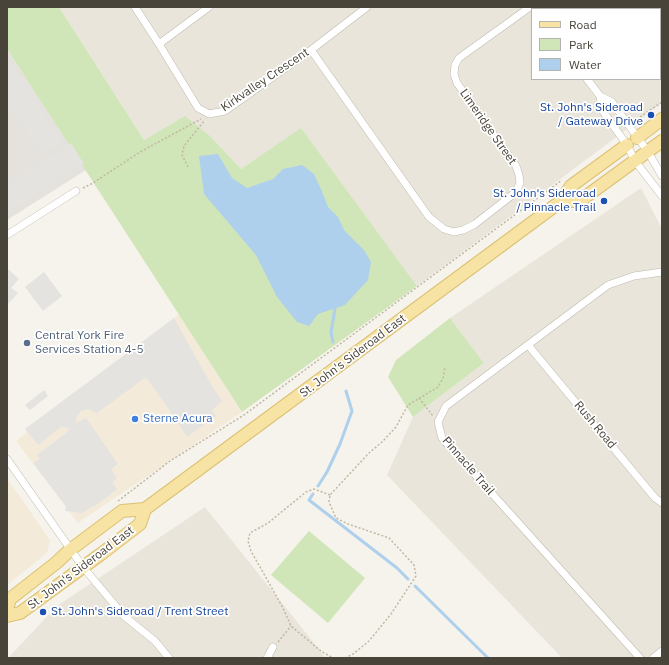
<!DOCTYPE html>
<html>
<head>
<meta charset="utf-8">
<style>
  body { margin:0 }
  #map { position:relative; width:669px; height:665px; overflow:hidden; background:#f5f3ec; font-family:"IBM Plex Sans",sans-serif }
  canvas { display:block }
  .frame { position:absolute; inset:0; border:8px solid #49443a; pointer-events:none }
  .legend { position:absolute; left:531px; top:8px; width:130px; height:72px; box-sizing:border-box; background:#fff; border:1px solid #b6b4b0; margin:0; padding:5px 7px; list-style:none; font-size:12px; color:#49443a }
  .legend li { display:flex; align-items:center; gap:8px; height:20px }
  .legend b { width:20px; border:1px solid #b6b4b0 }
</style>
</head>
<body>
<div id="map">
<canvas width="669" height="665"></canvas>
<div class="frame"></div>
<ul class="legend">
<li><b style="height:5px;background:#f7e3a3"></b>Road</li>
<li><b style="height:11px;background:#d0e6b9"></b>Park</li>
<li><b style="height:11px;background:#aed0ec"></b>Water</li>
</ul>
</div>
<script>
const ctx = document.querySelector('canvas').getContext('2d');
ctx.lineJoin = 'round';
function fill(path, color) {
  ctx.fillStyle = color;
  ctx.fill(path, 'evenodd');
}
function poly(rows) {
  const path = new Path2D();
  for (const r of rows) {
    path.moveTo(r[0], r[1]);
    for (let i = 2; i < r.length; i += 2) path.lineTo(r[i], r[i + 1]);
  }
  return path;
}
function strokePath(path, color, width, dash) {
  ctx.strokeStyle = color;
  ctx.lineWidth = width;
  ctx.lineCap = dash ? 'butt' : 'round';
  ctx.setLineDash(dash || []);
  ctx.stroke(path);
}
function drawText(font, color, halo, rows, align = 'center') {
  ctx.font = font + ' "IBM Plex Sans",sans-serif';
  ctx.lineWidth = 3.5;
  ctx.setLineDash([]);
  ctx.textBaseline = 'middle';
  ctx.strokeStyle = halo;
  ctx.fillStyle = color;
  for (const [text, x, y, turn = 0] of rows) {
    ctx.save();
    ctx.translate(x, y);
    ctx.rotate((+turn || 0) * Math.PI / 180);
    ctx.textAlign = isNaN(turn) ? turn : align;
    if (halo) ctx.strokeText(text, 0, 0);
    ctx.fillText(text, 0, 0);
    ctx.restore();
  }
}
fill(poly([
  [59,7,662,7,662,103,417,286,301,129,241,169,211,137,144,140],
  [532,9,660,9,660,79,532,79],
  [641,188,662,229,662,658,562,658,387,475,413,417,484,363,450,318],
  [205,507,326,658,8,658,57,606]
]), '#e9e5db');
fill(poly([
  [179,314,242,412,78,523,16,441],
  [7,478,50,540,47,553,7,585]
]), '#f4eada');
fill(poly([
  [7,49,86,170,7,220]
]), '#e5e2dd');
fill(poly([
  [7,7,59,7,144,140,185,116,211,137,241,169,301,128,417,286,242,412,7,49],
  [450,318,484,363,413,417,388,377,396,360],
  [309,531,365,578,328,623,271,575]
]), '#d0e6b9');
fill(poly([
  [7,56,63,142,42,154,12,108,7,112],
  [71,143,84,164,7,213,7,184],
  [8,269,19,279,11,288,18,293,7,305,7,270],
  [44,272,62,296,43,311,25,287],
  [174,318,212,386,222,401,212,410,216,416,187,437,177,421,146,377,97,413,89,409,81,411,76,418,76,423,86,418,118,464,111,469,117,478,112,482,117,489,99,503,82,513,65,511,66,506,33,463,40,459,37,455,66,433,69,428,61,427,38,445,25,429],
  [44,390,48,396,30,410,25,405]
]), '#e4e3e0');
fill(poly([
  [218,154,232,178,247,188,273,179,283,169,302,165,314,174,321,189,328,207,338,217,344,230,364,250,371,262,368,280,345,305,318,314,309,326,297,322,277,297,256,255,204,194,199,156]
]), '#aed0ec');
strokePath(poly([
  [333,342,331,333,335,308],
  [318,486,327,472,340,444,352,411,346,391],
  [313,494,309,500,397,568,408,579],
  [415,586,488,658]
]), '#aed0ec', 3);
const minor = poly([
  [135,7,159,44,198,108,209,114,225,111,311,50,367,7],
  [536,7,538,9],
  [159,44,209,7],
  [311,50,429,217,444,229,454,232,463,230,475,224,516,192,520,183,519,175,516,166,457,83,454,74,455,65,459,58,530,7],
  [587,79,600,96,602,110,627,145,635,161,662,196],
  [600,96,612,102,648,152,662,176],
  [7,235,76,191],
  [528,345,655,498,662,503],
  [7,459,83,567,124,616,155,641,169,658],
  [267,658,273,647],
  [640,658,442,438,438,422,446,406,608,285,634,276,662,272],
  [653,658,662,651]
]);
const primary = poly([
  [637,138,662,119],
  [560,202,581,200,662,141],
  [7,609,10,599,56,563,70,550,122,511,145,509,560,202,571,186,627,145],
  [7,616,20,613,101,554,140,524,145,509]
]);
strokePath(minor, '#c0bbaf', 8);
strokePath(primary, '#dcc173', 14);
strokePath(poly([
  [640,117,662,102],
  [188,167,182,155,184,146,205,120],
  [83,188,93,183,140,152,201,119],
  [419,398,433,416],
  [330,495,314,489,306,492,268,523,250,533,248,541,251,551,283,608,291,626,321,651,333,658],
  [118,501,170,461,244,415,562,180],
  [278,642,291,626],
  [345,658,353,654,369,641,391,614,416,576,414,565,389,538,348,524,336,518,329,502,330,495,369,453,382,442,396,427,408,405,438,387,443,378,445,367]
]), '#c1b7a2', 1.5, [2, 2]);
strokePath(minor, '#fff', 7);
strokePath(primary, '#f7e3a3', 12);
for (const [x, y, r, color] of [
  [651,115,4,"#1a4fb4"],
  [604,201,4,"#1a4fb4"],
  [27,343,4,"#5c6f8a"],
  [135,419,4,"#3f7fe0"],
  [43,612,4,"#1a4fb4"]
]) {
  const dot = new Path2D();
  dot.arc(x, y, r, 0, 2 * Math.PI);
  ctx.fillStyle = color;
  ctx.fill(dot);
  strokePath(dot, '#fff', 1.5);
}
drawText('12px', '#49443a', '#fff', [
  ["Kirkvalley Crescent",265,80,-34],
  ["Limeridge Street",488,127,55],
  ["St. John's Sideroad East",353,356,-37],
  ["Rush Road",595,425,50],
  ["Pinnacle Trail",468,466,49],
  ["St. John's Sideroad East",81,568,-37]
]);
drawText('12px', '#164399', '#fff', [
  ["St. John's Sideroad",643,108],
  ["/ Gateway Drive",643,122],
  ["St. John's Sideroad",596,194],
  ["/ Pinnacle Trail",596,208],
  ["St. John's Sideroad / Trent Street",51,612,"left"]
], 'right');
drawText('12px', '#4e5e75', '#fff', [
  ["Central York Fire",35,336],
  ["Services Station 4-5",35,350]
], 'left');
drawText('12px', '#366cbe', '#fff', [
  ["Sterne Acura",143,419]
], 'left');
</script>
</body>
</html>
